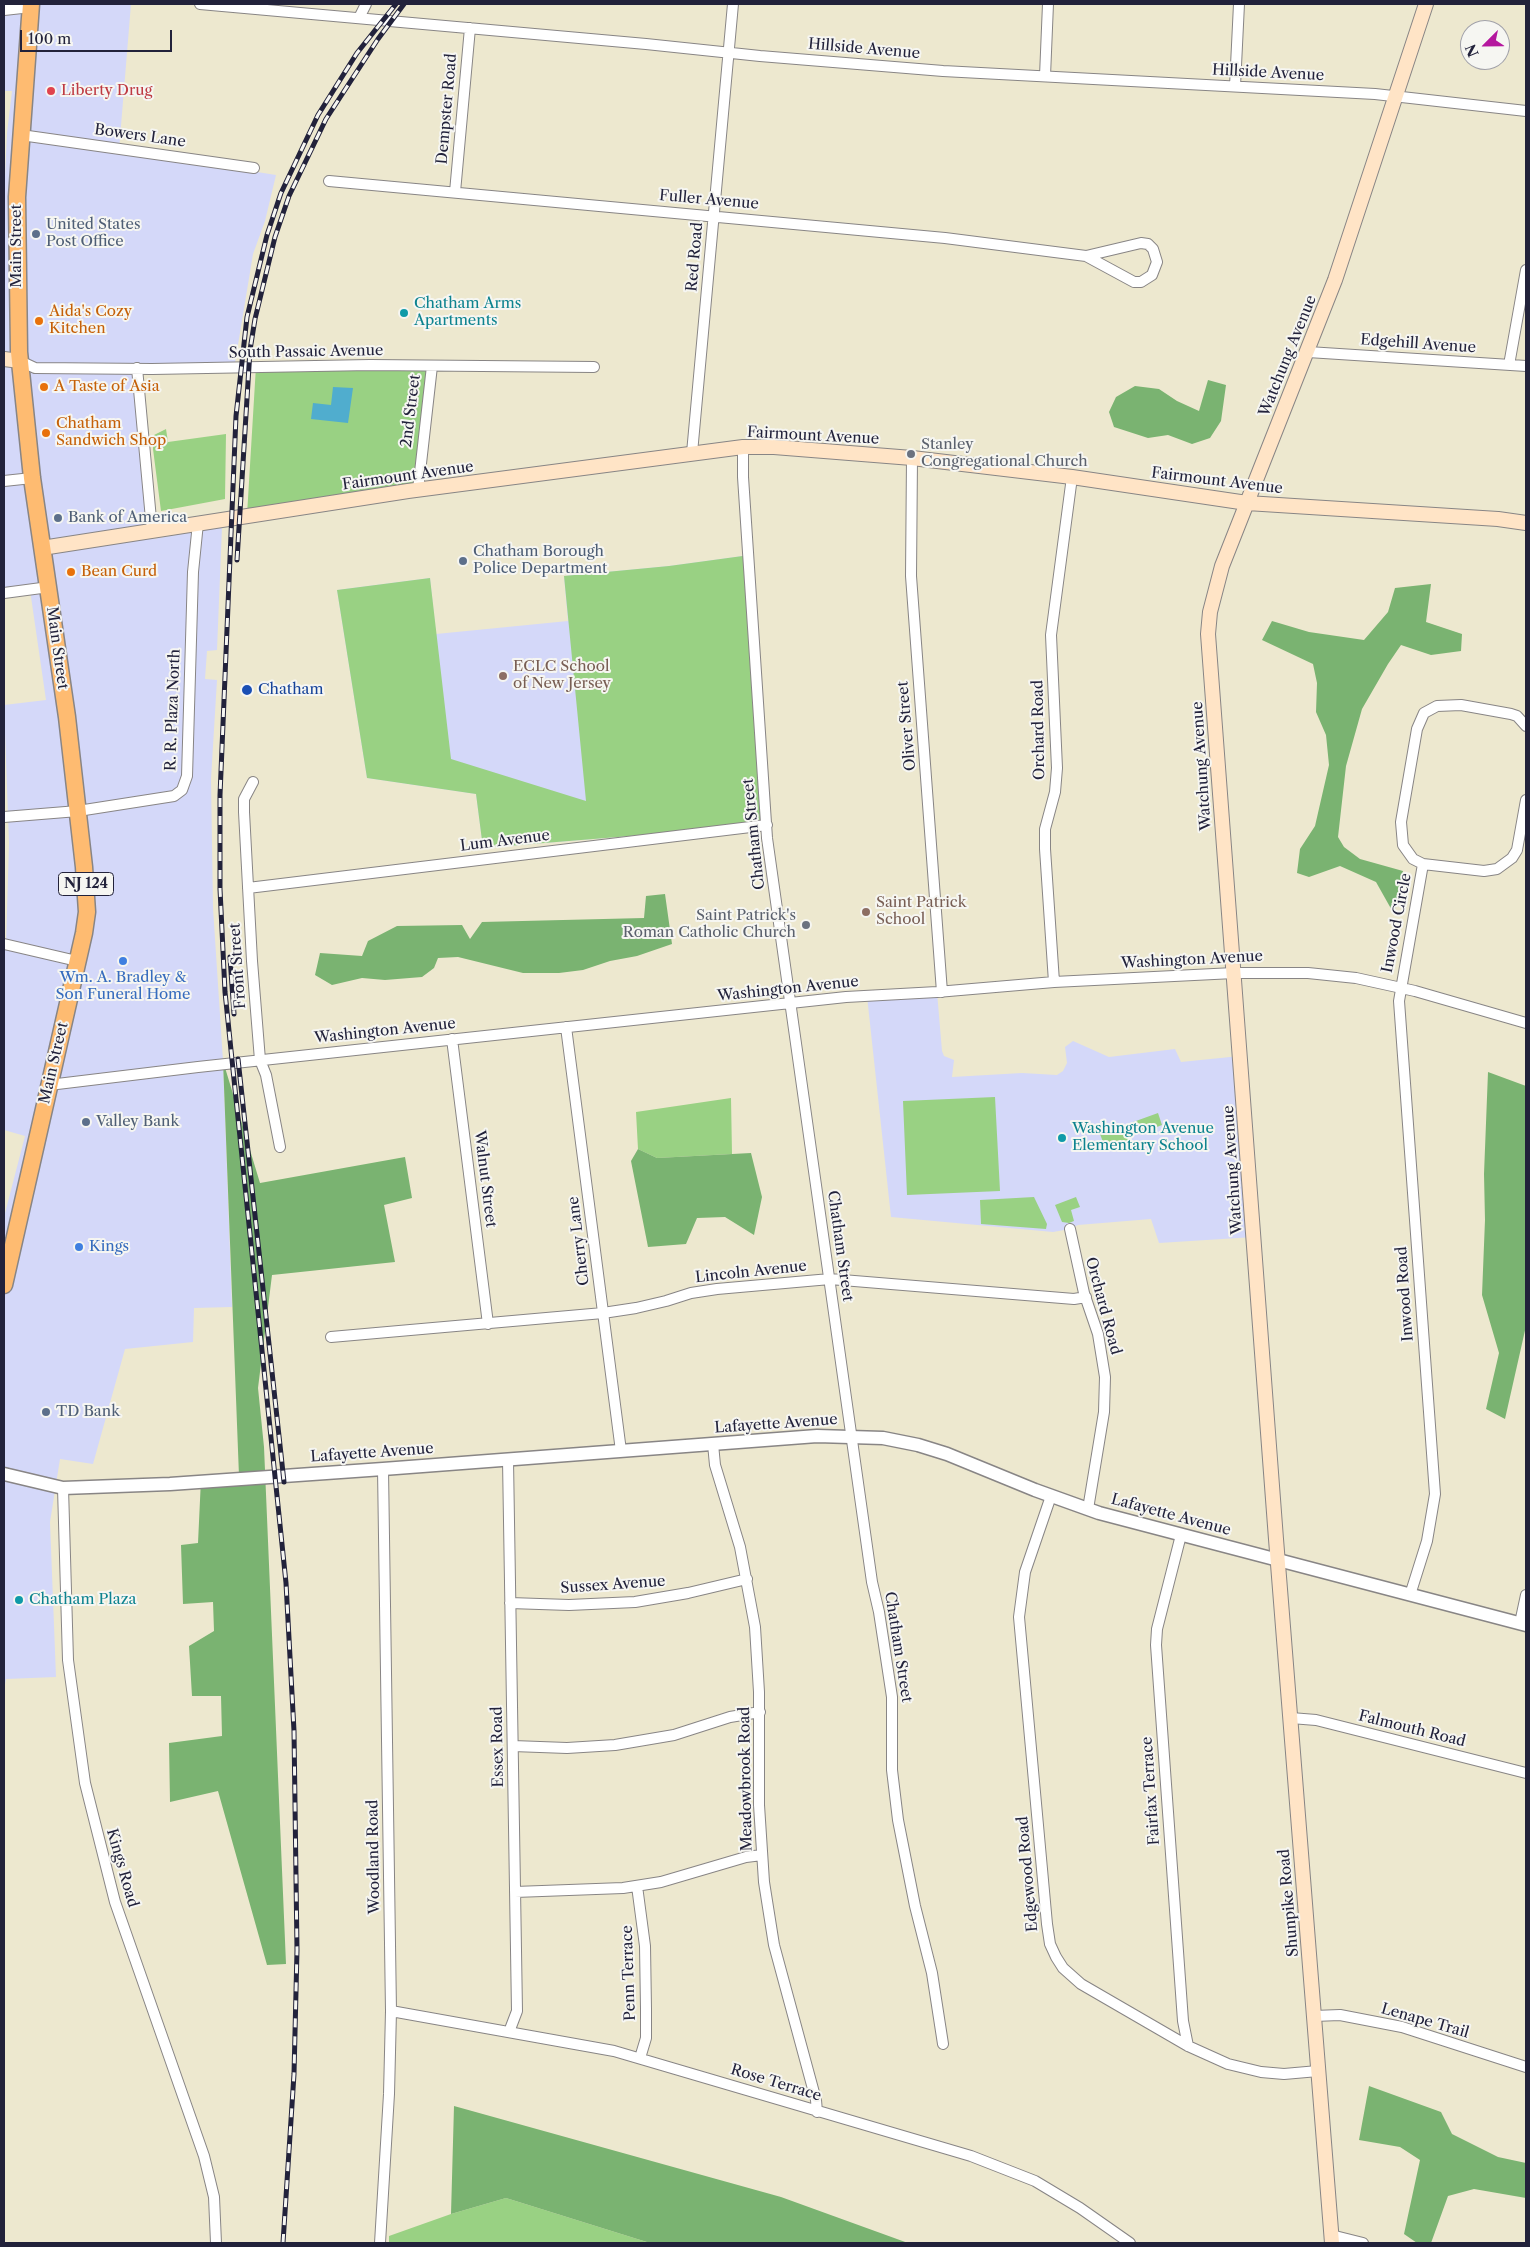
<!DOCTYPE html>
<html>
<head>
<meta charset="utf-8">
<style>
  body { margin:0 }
  #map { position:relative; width:1530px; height:2247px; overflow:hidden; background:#ede8cf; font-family:"Libre Caslon Text",serif }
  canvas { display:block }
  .frame { position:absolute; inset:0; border:5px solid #22223b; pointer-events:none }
  .north { position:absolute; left:1460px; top:20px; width:50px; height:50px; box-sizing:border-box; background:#f6f6f2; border:1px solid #a1a1a9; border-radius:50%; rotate:247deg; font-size:14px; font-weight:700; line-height:20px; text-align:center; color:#22223b }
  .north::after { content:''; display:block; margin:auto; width:18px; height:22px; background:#b5179e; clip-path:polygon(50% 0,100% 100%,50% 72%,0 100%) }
  .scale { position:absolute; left:20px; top:30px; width:152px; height:22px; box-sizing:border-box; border:2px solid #22223b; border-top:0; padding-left:6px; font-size:15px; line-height:18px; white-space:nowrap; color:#22223b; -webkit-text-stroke:4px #f6f6f2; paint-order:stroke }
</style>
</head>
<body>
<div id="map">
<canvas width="1530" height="2247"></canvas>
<div class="frame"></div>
<div class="north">N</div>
<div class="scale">100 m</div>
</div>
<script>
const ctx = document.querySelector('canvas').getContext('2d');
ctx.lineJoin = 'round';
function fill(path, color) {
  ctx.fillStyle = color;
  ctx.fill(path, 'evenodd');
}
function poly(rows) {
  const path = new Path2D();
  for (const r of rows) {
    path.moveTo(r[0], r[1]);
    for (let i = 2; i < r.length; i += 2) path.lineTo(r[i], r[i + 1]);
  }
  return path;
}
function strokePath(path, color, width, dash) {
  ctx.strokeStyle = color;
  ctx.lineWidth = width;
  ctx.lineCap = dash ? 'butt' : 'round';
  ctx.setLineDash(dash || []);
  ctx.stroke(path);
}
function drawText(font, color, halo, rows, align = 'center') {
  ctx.font = font + ' "Libre Caslon Text",serif';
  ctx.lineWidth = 4;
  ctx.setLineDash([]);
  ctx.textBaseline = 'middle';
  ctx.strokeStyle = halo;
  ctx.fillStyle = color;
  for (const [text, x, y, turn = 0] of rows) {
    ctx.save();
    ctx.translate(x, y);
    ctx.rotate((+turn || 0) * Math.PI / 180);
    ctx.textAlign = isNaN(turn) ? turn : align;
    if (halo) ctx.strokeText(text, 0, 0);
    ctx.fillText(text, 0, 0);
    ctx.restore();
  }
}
fill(poly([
  [4,4,131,4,119,150,276,175,265,221,253,254,234,369,137,369,153,539,222,527,217,650,207,651,205,679,217,680,211,779,213,908,223,1061,232,1307,194,1308,193,1342,125,1349,93,1464,60,1459,50,1522,56,1677,6,1679,4,1690,4,1217,25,1136,4,1130,4,958,6,945,9,843,4,705,46,700,30,590,4,593,4,198,7,133,12,91,4,91],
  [750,555,765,825,483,848,476,794,367,778,337,590,430,578,436,634,568,621,564,576,669,566],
  [937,992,942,1051,944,1056,954,1060,952,1077,1022,1073,1057,1075,1063,1071,1067,1063,1065,1047,1073,1041,1109,1057,1175,1049,1181,1062,1240,1056,1254,1237,1159,1243,1151,1219,1078,1225,1070,1229,1053,1232,891,1217,867,996]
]), '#d4d8f9');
fill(poly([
  [433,365,417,490,247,515,256,366],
  [166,429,168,442,226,434,225,499,161,511,153,449,154,435],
  [750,555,765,825,483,848,476,794,367,778,337,590,430,578,451,759,586,801,564,576,669,566],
  [995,1097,1000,1191,907,1195,903,1101],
  [731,1098,732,1154,657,1158,638,1149,636,1112],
  [1158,1113,1162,1125,1139,1134,1137,1130,1126,1134,1129,1141,1106,1150,1100,1134],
  [1034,1197,1047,1224,1046,1229,981,1224,980,1200],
  [1076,1197,1080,1207,1071,1210,1074,1221,1069,1223,1062,1222,1055,1205],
  [506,2198,650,2243,389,2243,389,2236,451,2214]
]), '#99d183');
fill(poly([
  [1208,380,1226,385,1221,421,1210,438,1192,444,1168,435,1148,438,1114,427,1109,412,1116,397,1135,386,1159,389,1177,401,1199,411],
  [1431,584,1426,622,1462,634,1461,651,1431,655,1401,645,1388,664,1362,709,1346,766,1338,837,1344,847,1360,859,1403,871,1394,914,1376,882,1340,866,1309,877,1297,873,1300,849,1315,826,1329,765,1326,735,1316,712,1317,683,1313,664,1262,640,1272,621,1309,632,1364,640,1388,612,1395,588],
  [665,894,672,944,637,956,610,961,583,970,559,973,523,973,458,957,438,958,434,968,422,977,385,980,362,978,332,985,315,975,320,953,362,956,368,941,397,926,462,925,470,939,482,922,644,918,646,896],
  [223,1061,260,1183,405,1157,412,1198,384,1205,395,1262,272,1275,258,1388,264,1447,286,1964,267,1965,218,1791,170,1802,169,1743,222,1736,221,1696,192,1696,189,1646,214,1631,213,1602,183,1604,181,1545,198,1543,201,1479,239,1476],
  [1488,1072,1526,1086,1526,1326,1505,1419,1486,1409,1499,1353,1482,1295,1485,1220,1484,1174],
  [638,1149,657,1158,751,1153,762,1197,754,1235,725,1217,697,1218,686,1244,648,1247,631,1161],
  [1369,2086,1441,2112,1452,2134,1498,2157,1526,2163,1526,2198,1474,2189,1448,2196,1431,2243,1417,2243,1404,2234,1420,2160,1400,2147,1359,2140],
  [454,2106,781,2197,908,2243,650,2243,506,2198,451,2214]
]), '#7ab371');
fill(poly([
  [333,387,353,388,348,423,311,419,313,403,331,405]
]), '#50adce');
const minor = poly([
  [200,4,646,44,760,56,943,71,1375,94,1526,111],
  [4,10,31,7],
  [359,18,366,4],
  [1045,76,1048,4],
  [1235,86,1239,4],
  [21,135,254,168],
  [329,181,945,238,1086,256,1134,282,1141,282,1152,275,1157,262,1153,249,1148,244,1141,243,1086,256],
  [455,192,470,28],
  [1308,352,1526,366],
  [20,361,35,368,152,369,370,365,594,367],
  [1509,365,1526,270],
  [137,368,152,530],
  [743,447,743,477,767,838,872,1582,879,1612,892,1697,892,1770,898,1820,915,1906,932,1973,943,2044],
  [692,453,733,4],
  [912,458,911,576,942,992],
  [4,481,32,478],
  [418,490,432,366],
  [4,593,49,587],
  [1526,726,1517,716,1511,714,1461,705,1437,706,1424,713,1417,729,1401,822,1403,845,1413,859,1423,864,1484,871,1497,869,1512,858,1517,850,1526,800],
  [253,782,244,799,244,812,252,961,260,1060,266,1075,280,1147],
  [4,817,78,811,174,796,182,790,187,776,193,572,198,523],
  [248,888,767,825],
  [4,944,77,961],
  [1054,982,1045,849,1045,829,1055,792,1057,768,1051,635,1072,477],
  [566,1027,621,1451],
  [452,1039,488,1324],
  [49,1085,198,1067,846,997,937,992,1054,982,1234,973,1308,973,1356,978,1415,991,1526,1023],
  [1070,1229,1084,1293,1098,1334,1105,1377,1104,1412,1088,1509],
  [331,1337,603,1313,636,1308,666,1301,691,1293,717,1289,830,1279,1074,1299,1086,1297],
  [713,1444,715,1465,740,1547,755,1627,759,1692,759,1805,764,1882,774,1945,816,2100,817,2112],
  [508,1460,517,2011,509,2032],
  [63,1488,68,1660,85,1783,115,1902,204,2156,214,2197,216,2243],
  [1051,1496,1025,1572,1019,1617,1047,1924,1050,1944,1056,1957,1063,1968,1081,1984,1188,2046,1228,2064,1261,2072,1284,2074,1318,2071],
  [1181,1535,1157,1629,1156,1645,1183,2021,1188,2046],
  [1410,1595,1427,1541,1435,1494,1399,1001,1423,864],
  [510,1603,569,1605,635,1602,688,1593,747,1579],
  [1520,1623,1526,1595],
  [1291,1718,1316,1720,1526,1773],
  [513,1746,567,1748,615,1745,674,1735,730,1717,760,1712],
  [637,1886,645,1946,646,2009,646,2038,640,2058],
  [515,1892,623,1888,661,1882,746,1857,762,1855],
  [391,2011,614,2051,971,2156,1035,2181,1080,2208,1130,2243],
  [1314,2016,1340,2015,1402,2027,1526,2067],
  [1331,2235,1363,2243],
  [380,2243,389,2094,391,2011,383,1469]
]);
const tertiary = poly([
  [4,1474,63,1488,170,1484,383,1469,817,1436,883,1438,918,1445,947,1454,1035,1490,1099,1513,1526,1625]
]);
const secondary = poly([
  [4,359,20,361],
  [42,548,408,491,743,447,774,447,912,458,1072,477,1247,503,1498,519,1526,523],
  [1332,2243,1276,1539,1208,634,1210,612,1222,566,1335,280,1426,4]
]);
const primary = poly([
  [4,1285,84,933,87,912,84,867,67,717,32,478,19,352,17,197,31,4]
]);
strokePath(minor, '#888585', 12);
strokePath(tertiary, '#888585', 15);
strokePath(secondary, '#888585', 16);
strokePath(primary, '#888585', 19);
strokePath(minor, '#fff', 10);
strokePath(tertiary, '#fff', 12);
strokePath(secondary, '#ffe4c6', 14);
strokePath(primary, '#febb71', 16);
const rail = poly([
  [237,560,250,350,255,319,275,237,289,196,326,119,378,39,404,4],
  [230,957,234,1014],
  [238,1059,284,1482],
  [283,2243,294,2074,297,1950,294,1731,286,1583,225,992,220,889,220,795,236,416,247,317,267,235,281,193,318,115,357,53,396,4]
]);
strokePath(rail, '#22223b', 5);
strokePath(rail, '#f6f6f2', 3, [9]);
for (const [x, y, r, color] of [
  [51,91,5,"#e0444e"],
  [36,234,5,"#5c6f8a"],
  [404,313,5,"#0f9aa8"],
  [39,321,5,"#e8710a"],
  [44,387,5,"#e8710a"],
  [46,433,5,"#e8710a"],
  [911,454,5,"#6b7280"],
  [58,518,5,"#5c6f8a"],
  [463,561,5,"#5c6f8a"],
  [71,572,5,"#e8710a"],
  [503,676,5,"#8d6e63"],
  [247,690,6,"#1a4fb4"],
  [866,912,5,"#8d6e63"],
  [806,925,5,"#6b7280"],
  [123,961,5,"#3f7fe0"],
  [86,1122,5,"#5c6f8a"],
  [1062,1138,5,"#0f9aa8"],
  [79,1247,5,"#3f7fe0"],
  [46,1412,5,"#5c6f8a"],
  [19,1600,5,"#0f9aa8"]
]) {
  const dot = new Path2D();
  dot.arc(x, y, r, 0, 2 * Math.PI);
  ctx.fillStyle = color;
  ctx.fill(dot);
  strokePath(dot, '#f6f6f2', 2);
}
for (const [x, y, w] of [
  [86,884,55]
]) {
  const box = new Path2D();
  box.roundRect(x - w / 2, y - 11.5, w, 23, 4);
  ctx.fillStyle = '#f6f6f2';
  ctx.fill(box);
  strokePath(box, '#22223b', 1);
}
drawText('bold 14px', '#22223b', null, [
  ["NJ 124",86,884]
]);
drawText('15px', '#22223b', '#f6f6f2', [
  ["Hillside Avenue",864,49,5],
  ["Hillside Avenue",1268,73,3],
  ["Dempster Road",447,109,-85],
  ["Bowers Lane",140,136,8],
  ["Fuller Avenue",709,200,5],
  ["Main Street",17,246,-90],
  ["Red Road",695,257,-85],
  ["Edgehill Avenue",1418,344,4],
  ["South Passaic Avenue",306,352,-1],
  ["Watchung Avenue",1288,356,-68],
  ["2nd Street",411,411,-83],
  ["Fairmount Avenue",813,436,3],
  ["Fairmount Avenue",408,476,-8],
  ["Fairmount Avenue",1217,481,7],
  ["Main Street",57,648,82],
  ["R. R. Plaza North",173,710,-88],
  ["Oliver Street",907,726,-95],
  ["Orchard Road",1039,730,-91],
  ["Watchung Avenue",1202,766,-94],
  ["Chatham Street",754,834,-96],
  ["Lum Avenue",505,841,-7],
  ["Inwood Circle",1397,923,-79],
  ["Washington Avenue",1192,960,-3],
  ["Front Street",238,966,-94],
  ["Washington Avenue",788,989,-6],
  ["Washington Avenue",385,1031,-6],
  ["Main Street",54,1063,-77],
  ["Watchung Avenue",1233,1170,-94],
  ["Walnut Street",485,1179,83],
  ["Cherry Lane",579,1241,-97],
  ["Chatham Street",840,1246,82],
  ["Lincoln Avenue",751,1272,-6],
  ["Inwood Road",1405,1294,-94],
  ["Orchard Road",1103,1306,75],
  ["Lafayette Avenue",776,1424,-4],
  ["Lafayette Avenue",372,1453,-4],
  ["Lafayette Avenue",1171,1515,15],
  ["Sussex Avenue",613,1585,-4],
  ["Chatham Street",898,1647,81],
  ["Falmouth Road",1412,1729,14],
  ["Essex Road",498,1747,-91],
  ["Meadowbrook Road",746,1779,-91],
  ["Fairfax Terrace",1151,1791,-94],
  ["Woodland Road",374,1857,-91],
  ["Kings Road",122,1868,74],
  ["Edgewood Road",1028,1874,-95],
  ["Shunpike Road",1289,1903,-95],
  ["Penn Terrace",629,1973,-92],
  ["Lenape Trail",1425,2021,16],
  ["Rose Terrace",776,2083,17]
]);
drawText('15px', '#be3a42', '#f6f6f2', [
  ["Liberty Drug",61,91]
], 'left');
drawText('15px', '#4e5e75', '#f6f6f2', [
  ["United States",46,225],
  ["Post Office",46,242],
  ["Bank of America",68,518],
  ["Chatham Borough",473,552],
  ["Police Department",473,569],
  ["Valley Bank",96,1122],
  ["TD Bank",56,1412]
], 'left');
drawText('15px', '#0d838f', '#f6f6f2', [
  ["Chatham Arms",414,304],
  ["Apartments",414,321],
  ["Washington Avenue",1072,1129],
  ["Elementary School",1072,1146],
  ["Chatham Plaza",29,1600]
], 'left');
drawText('15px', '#c56008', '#f6f6f2', [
  ["Aida's Cozy",49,312],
  ["Kitchen",49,329],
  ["A Taste of Asia",54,387],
  ["Chatham",56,424],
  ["Sandwich Shop",56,441],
  ["Bean Curd",81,572]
], 'left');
drawText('15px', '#5b616d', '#f6f6f2', [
  ["Stanley",921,445],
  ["Congregational Church",921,462],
  ["Saint Patrick's",796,916,"right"],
  ["Roman Catholic Church",796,933,"right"]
], 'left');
drawText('15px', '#785e54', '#f6f6f2', [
  ["ECLC School",513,667],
  ["of New Jersey",513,684],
  ["Saint Patrick",876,903],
  ["School",876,920]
], 'left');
drawText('15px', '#164399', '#f6f6f2', [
  ["Chatham",258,690]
], 'left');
drawText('15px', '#366cbe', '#f6f6f2', [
  ["Wm. A. Bradley &",123,978],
  ["Son Funeral Home",123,995],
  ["Kings",89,1247,"left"]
]);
</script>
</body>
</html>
